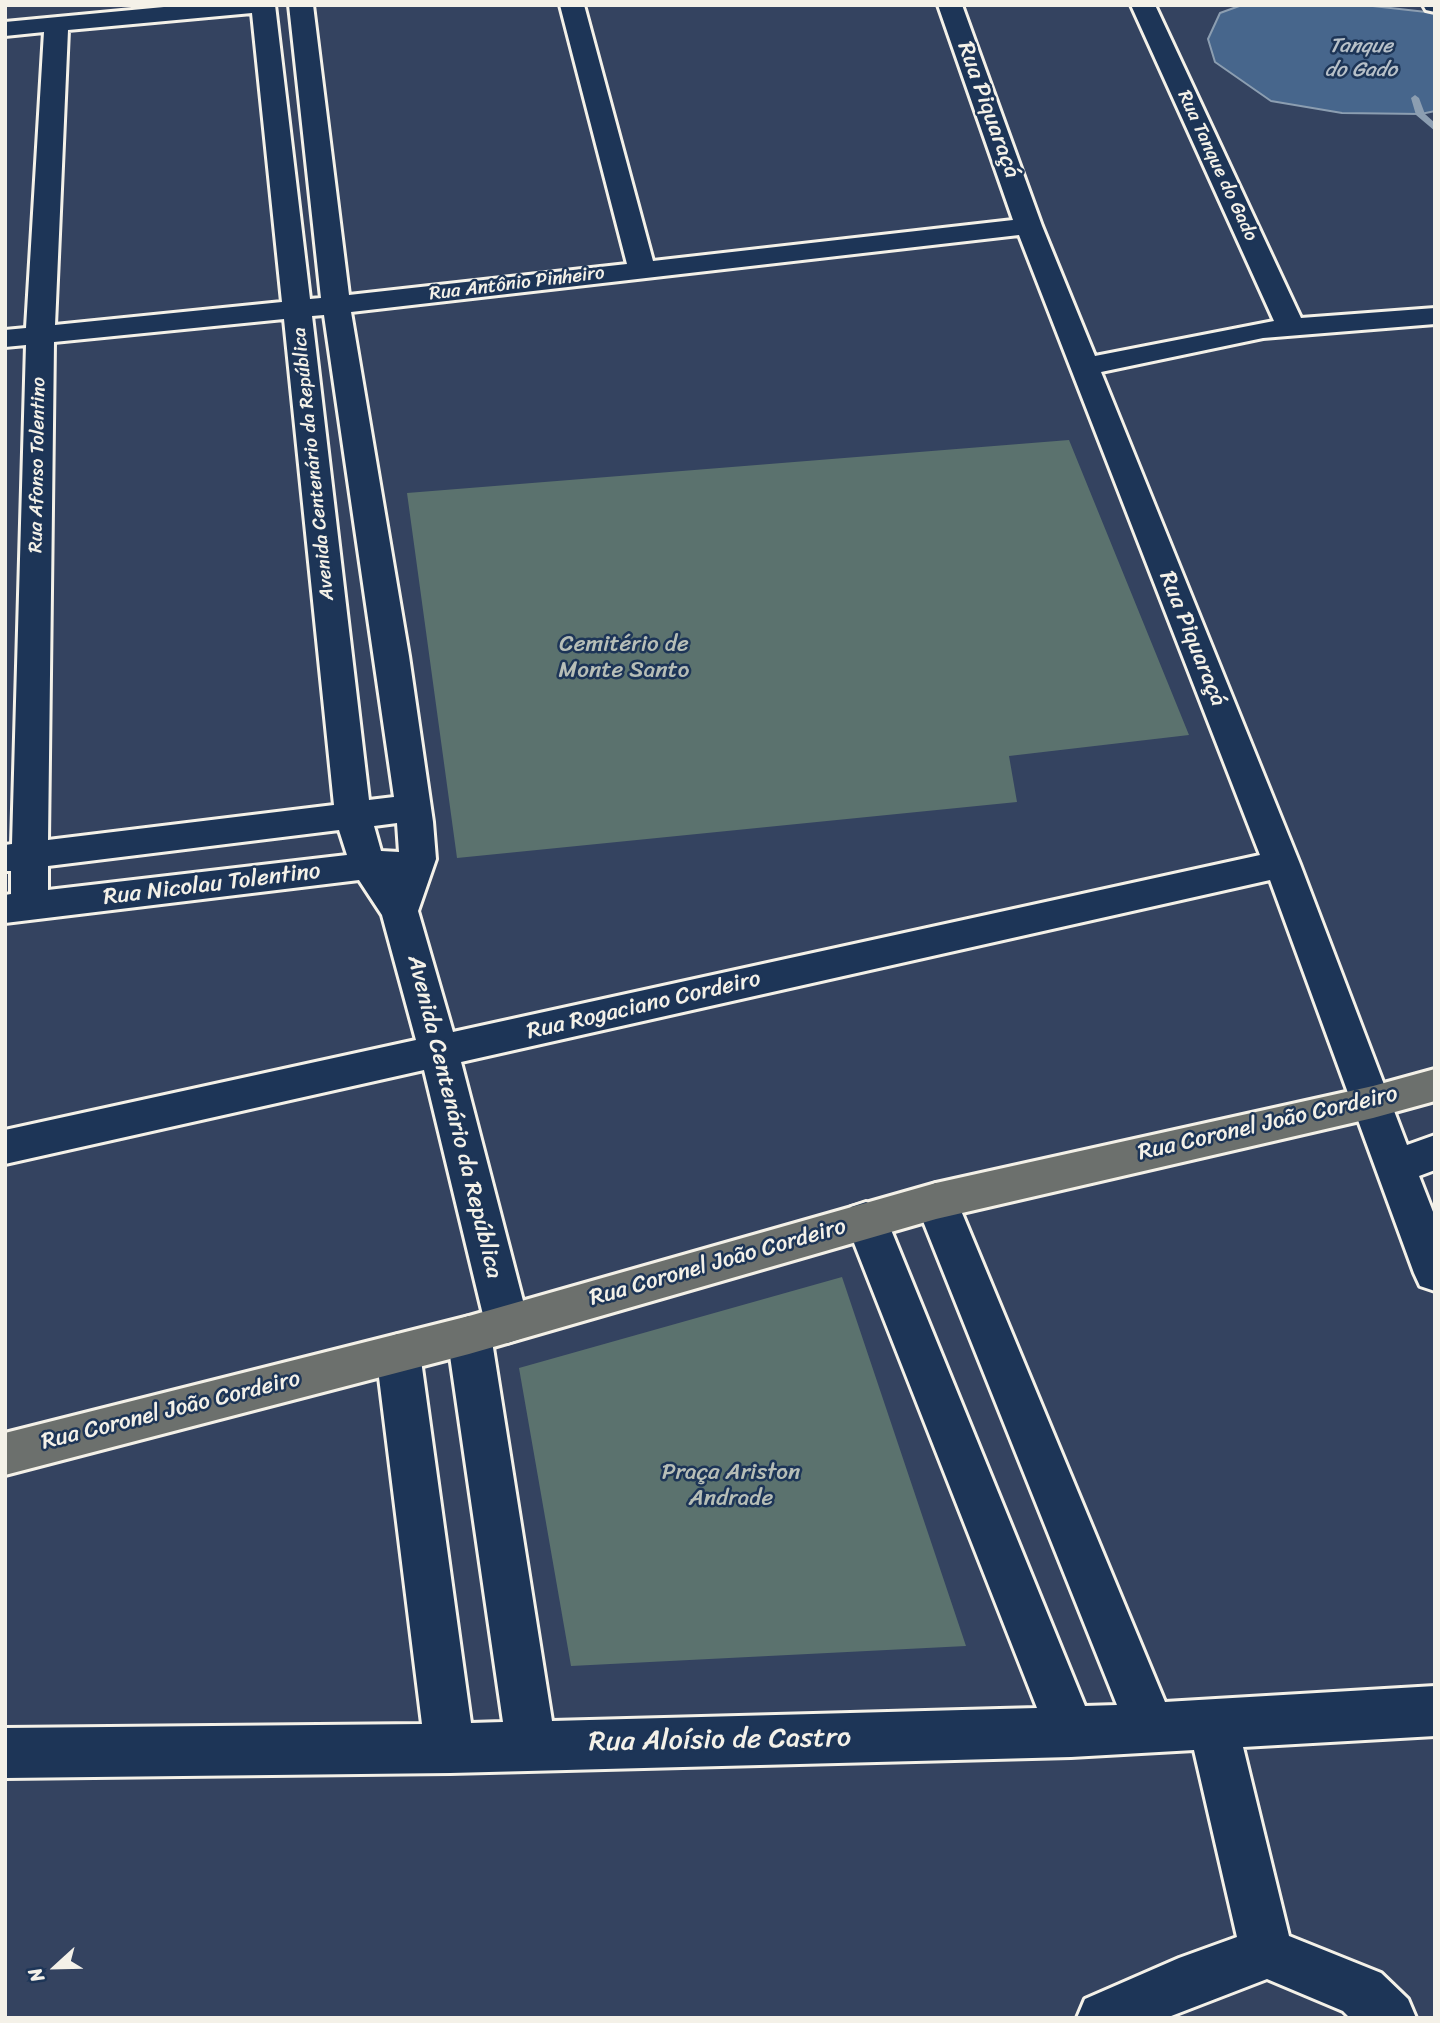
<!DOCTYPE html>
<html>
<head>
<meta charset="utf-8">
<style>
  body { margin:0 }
  #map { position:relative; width:1440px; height:2023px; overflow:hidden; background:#344360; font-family:Sriracha,sans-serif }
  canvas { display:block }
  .frame { position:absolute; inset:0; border:7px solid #f4f1e8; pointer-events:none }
  .north { position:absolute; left:21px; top:1932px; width:70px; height:70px; -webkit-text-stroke:5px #1d3557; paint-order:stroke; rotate:248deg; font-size:19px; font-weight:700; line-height:28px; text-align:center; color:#f4f1e8 }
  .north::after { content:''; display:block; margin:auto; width:24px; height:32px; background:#f4f1e8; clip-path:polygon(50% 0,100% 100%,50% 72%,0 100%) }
</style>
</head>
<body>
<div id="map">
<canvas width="1440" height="2023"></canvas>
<div class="frame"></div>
<div class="north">N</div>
</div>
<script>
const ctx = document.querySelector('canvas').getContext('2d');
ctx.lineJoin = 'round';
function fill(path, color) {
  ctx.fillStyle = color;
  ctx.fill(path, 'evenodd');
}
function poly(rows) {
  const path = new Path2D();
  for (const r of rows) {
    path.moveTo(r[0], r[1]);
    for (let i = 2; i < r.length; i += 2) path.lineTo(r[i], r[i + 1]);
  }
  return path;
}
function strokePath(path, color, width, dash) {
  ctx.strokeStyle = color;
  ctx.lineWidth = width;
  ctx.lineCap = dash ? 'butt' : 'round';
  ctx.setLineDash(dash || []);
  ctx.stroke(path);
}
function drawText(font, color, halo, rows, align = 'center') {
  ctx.font = font + ' Sriracha,sans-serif';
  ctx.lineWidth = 5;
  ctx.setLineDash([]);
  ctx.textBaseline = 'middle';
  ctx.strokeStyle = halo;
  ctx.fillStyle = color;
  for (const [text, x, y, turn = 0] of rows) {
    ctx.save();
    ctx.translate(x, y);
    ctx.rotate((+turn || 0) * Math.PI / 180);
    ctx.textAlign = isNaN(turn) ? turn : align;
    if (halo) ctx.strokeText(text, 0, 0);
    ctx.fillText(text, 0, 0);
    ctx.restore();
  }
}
fill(poly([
  [1069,440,1189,735,1009,756,1017,802,457,858,407,493],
  [842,1277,966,1646,571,1666,519,1368]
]), '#5b726e');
const water = poly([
  [1242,5,1364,5,1435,13,1435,111,1421,114,1342,113,1271,101,1215,62,1208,39,1220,13,1242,5]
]);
fill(water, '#47668c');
strokePath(water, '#8c9eb1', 2);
fill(poly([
  [1415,95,1419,98,1425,114,1435,123,1435,131,1416,115,1411,98,1415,95]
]), '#8c9eb1');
const minor = poly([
  [185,5,275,5,310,299,321,298,289,5,313,5,349,295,627,264,560,5,584,5,653,261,1013,220,938,5,962,5,1042,226,1095,356,1274,321,1131,5,1155,5,1301,318,1435,308,1435,324,1263,338,1101,372,1300,864,1407,1145,1435,1135,1435,1170,1419,1176,1435,1217,1435,1291,1420,1286,1414,1273,1270,880,461,1062,529,1324,522,1338,507,1343,491,1335,552,1721,1037,1708,845,1220,851,1207,866,1202,881,1207,887,1220,1085,1706,1117,1705,915,1201,921,1189,936,1183,951,1189,957,1201,1165,1702,1435,1686,1435,1736,1243,1747,1289,1936,1381,1973,1408,1999,1416,2018,1350,2018,1343,2011,1267,1979,1166,2018,1077,2018,1085,1999,1179,1958,1237,1937,1194,1750,1071,1757,450,1773,5,1778,5,1728,422,1724,376,1353,383,1339,398,1334,413,1339,420,1353,471,1723,503,1722,447,1335,454,1321,469,1316,485,1323,424,1070,5,1164,5,1130,416,1040,382,915,359,880,5,923,5,895,11,894,11,871,5,871,5,845,12,844,26,345,5,347,5,330,26,328,44,32,5,36,5,22,185,5],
  [252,13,282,302,55,325,68,30,252,13],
  [1019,235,1260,855,453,1032,418,911,436,859,433,822,409,656,351,312,1019,235],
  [324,315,394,797,369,800,312,316,324,315],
  [284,319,334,805,48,840,54,342,284,319],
  [397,823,399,852,381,851,374,826,397,823],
  [339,830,347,855,48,890,48,866,339,830],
  [1423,5,1435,5,1435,12,1426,10,1423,5]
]);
const major = poly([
  [1435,1069,1435,1101,1373,1118,936,1219,469,1354,5,1475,5,1433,469,1316,936,1183,1373,1086,1435,1069]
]);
strokePath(minor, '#f4f1e8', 6);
strokePath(major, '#f4f1e8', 6);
fill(minor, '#1d3557');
fill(major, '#6c706d');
drawText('19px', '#f4f1e8', '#1d3557', [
  ["Rua Tanque do Gado",1217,166,65],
  ["Rua Antônio Pinheiro",517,284,-7],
  ["Avenida Centenário da República",314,464,-96],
  ["Rua Afonso Tolentino",38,465,-89]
]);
drawText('italic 21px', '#b7c0c8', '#1d3557', [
  ["Tanque",1361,47],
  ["do Gado",1361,71]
]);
drawText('23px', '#f4f1e8', '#1d3557', [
  ["Rua Piquaraçá",988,110,70],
  ["Rua Piquaraçá",1192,639,68],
  ["Rua Nicolau Tolentino",212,885,-7],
  ["Rua Rogaciano Cordeiro",644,1006,-13],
  ["Avenida Centenário da República",454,1117,76],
  ["Rua Coronel João Cordeiro",1268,1124,-13],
  ["Rua Coronel João Cordeiro",718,1263,-16],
  ["Rua Coronel João Cordeiro",171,1411,-14]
]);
drawText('23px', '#b7beb7', '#1d3557', [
  ["Cemitério de",624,645],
  ["Monte Santo",624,671],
  ["Praça Ariston",731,1473],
  ["Andrade",731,1499]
]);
drawText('28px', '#f4f1e8', '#1d3557', [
  ["Rua Aloísio de Castro",720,1741,-1]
]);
</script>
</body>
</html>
